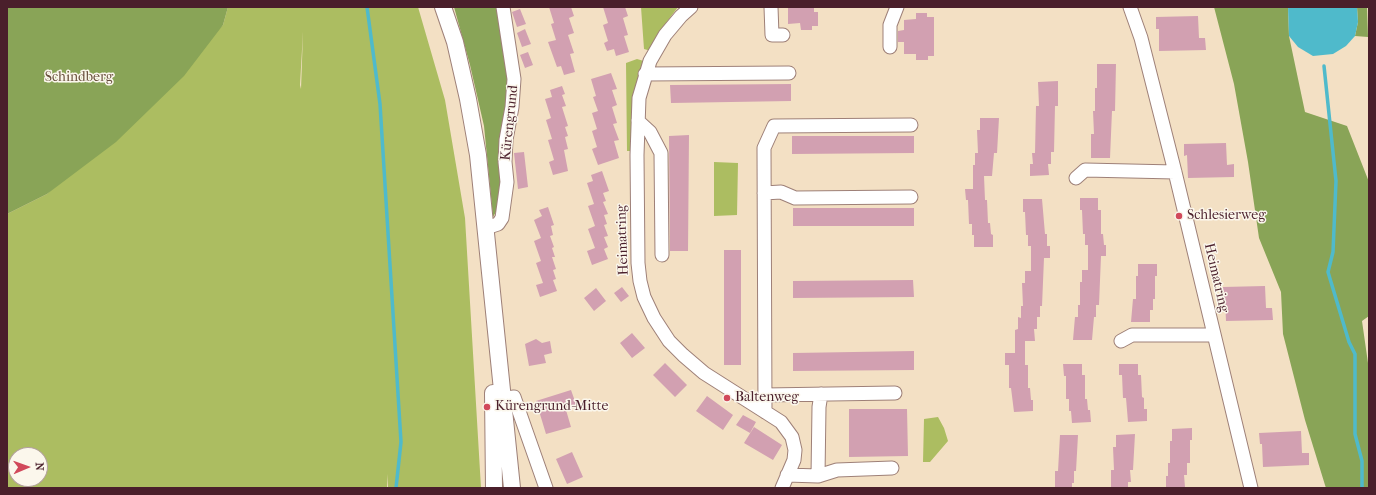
<!DOCTYPE html>
<html>
<head>
<meta charset="utf-8">
<style>
  body { margin:0 }
  #map { position:relative; width:1376px; height:495px; overflow:hidden; background:#f3e0c4; font-family:"IM FELL French Canon",serif }
  canvas { display:block }
  .frame { position:absolute; inset:0; border:8px solid #4a1f2b; pointer-events:none }
  .north { position:absolute; left:8px; top:447px; width:40px; height:40px; box-sizing:border-box; background:#fbf7ec; border:1px solid #b4a19f; border-radius:50%; rotate:88deg; font-size:11px; font-weight:700; line-height:16px; text-align:center; color:#4a1f2b }
  .north::after { content:''; display:block; margin:auto; width:14px; height:18px; background:#d1495b; clip-path:polygon(50% 0,100% 100%,50% 72%,0 100%) }
</style>
</head>
<body>
<div id="map">
<canvas width="1376" height="495"></canvas>
<div class="frame"></div>
<div class="north">N</div>
</div>
<script>
const ctx = document.querySelector('canvas').getContext('2d');
ctx.lineJoin = 'round';
function fill(path, color) {
  ctx.fillStyle = color;
  ctx.fill(path, 'evenodd');
}
function poly(rows) {
  const path = new Path2D();
  for (const r of rows) {
    path.moveTo(r[0], r[1]);
    for (let i = 2; i < r.length; i += 2) path.lineTo(r[i], r[i + 1]);
  }
  return path;
}
function strokePath(path, color, width, dash) {
  ctx.strokeStyle = color;
  ctx.lineWidth = width;
  ctx.lineCap = dash ? 'butt' : 'round';
  ctx.setLineDash(dash || []);
  ctx.stroke(path);
}
function drawText(font, color, halo, rows, align = 'center') {
  ctx.font = font + ' "IM FELL French Canon",serif';
  ctx.lineWidth = 3;
  ctx.setLineDash([]);
  ctx.textBaseline = 'middle';
  ctx.strokeStyle = halo;
  ctx.fillStyle = color;
  for (const [text, x, y, turn = 0] of rows) {
    ctx.save();
    ctx.translate(x, y);
    ctx.rotate((+turn || 0) * Math.PI / 180);
    ctx.textAlign = isNaN(turn) ? turn : align;
    if (halo) ctx.strokeText(text, 0, 0);
    ctx.fillText(text, 0, 0);
    ctx.restore();
  }
}
fill(poly([
  [228,7,418,7,445,100,465,218,481,488,388,488,388,474,387,488,7,488,7,214,47,194,223,25],
  [303,32,303,33,301,89,300,85],
  [16,455,40,455,40,479,16,479],
  [641,7,678,7,657,35,651,51,644,49],
  [637,59,647,62,634,90,631,151,627,151,626,63],
  [714,162,738,163,737,215,714,216],
  [938,417,944,428,948,441,930,462,923,462,924,419]
]), '#acbd61');
fill(poly([
  [7,7,228,7,223,25,184,76,116,142,47,194,7,214],
  [454,7,497,7,509,75,501,192,497,210,493,217,484,126,470,65],
  [1214,7,1288,7,1289,36,1305,112,1347,126,1369,182,1369,316,1362,321,1369,370,1369,488,1326,488,1325,485,1305,420,1283,334,1281,292,1259,238,1248,162,1234,84],
  [1357,7,1367,7,1368,37,1355,36,1358,22]
]), '#89a457');
fill(poly([
  [1288,7,1357,7,1358,22,1355,36,1346,46,1333,54,1313,56,1298,47,1289,36]
]), '#4fbacb');
strokePath(poly([
  [367,7,380,104,401,442,396,488],
  [1324,66,1336,181,1333,252,1328,272,1349,342,1355,354,1355,434,1362,461,1362,488]
]), '#4fbacb', 3.5);
fill(poly([
  [549,7,571,7,574,16,569,18,574,33,568,35,574,53,570,54,575,72,564,75,561,66,557,67,548,42,556,40,551,24,554,23],
  [603,7,625,7,628,16,623,18,628,35,624,36,629,52,616,56,614,49,607,51,604,43,608,41,603,25,608,23],
  [788,7,814,7,814,12,818,12,818,26,812,26,812,30,801,30,800,23,788,24],
  [520,9,526,24,517,27,512,12],
  [916,13,927,13,927,17,934,17,934,56,928,56,928,60,916,60,916,54,904,54,904,42,898,42,898,31,904,30,904,20,916,19],
  [1198,16,1199,38,1205,38,1206,50,1159,51,1159,29,1156,29,1156,17],
  [525,29,531,44,522,47,517,33],
  [528,52,533,65,525,68,520,55],
  [1097,64,1116,64,1115,111,1112,111,1110,158,1091,158,1091,134,1094,134,1093,111,1095,111,1095,88,1097,88],
  [611,73,617,89,612,90,617,105,612,107,617,123,613,124,619,140,614,141,619,158,598,165,592,149,597,147,592,131,597,129,592,113,598,111,593,97,596,96,591,79],
  [1058,81,1058,106,1055,106,1054,152,1051,152,1051,164,1048,164,1049,175,1030,176,1030,164,1033,164,1032,153,1035,153,1036,106,1039,106,1038,82],
  [791,84,791,101,671,103,670,85],
  [562,86,565,94,562,95,566,106,562,107,568,126,565,127,568,136,565,137,568,149,564,150,568,171,553,175,549,162,554,160,548,140,552,139,546,120,551,118,545,99,552,97,550,90],
  [980,118,999,118,997,153,994,153,992,176,984,176,985,200,987,200,988,223,990,223,991,234,993,235,993,247,974,247,974,235,972,235,972,224,969,224,968,200,966,200,965,189,973,189,973,165,975,165,975,153,978,153,977,130,980,130],
  [689,135,688,251,670,251,669,136],
  [792,136,914,136,914,153,792,154],
  [1226,143,1227,165,1234,164,1234,177,1188,178,1187,155,1184,156,1184,144],
  [524,152,528,187,518,189,514,153],
  [602,171,609,191,603,193,606,201,603,202,608,214,604,215,607,224,604,225,608,236,604,237,608,247,604,249,608,259,592,265,587,251,595,248,588,229,595,226,588,206,594,204,587,183,593,181,591,175],
  [1080,198,1098,198,1098,210,1101,210,1101,234,1103,234,1104,245,1106,245,1106,256,1101,256,1099,305,1096,305,1096,317,1094,317,1092,340,1073,340,1075,317,1078,317,1078,305,1080,305,1080,282,1082,282,1082,270,1088,270,1088,245,1085,245,1085,234,1083,234,1082,210,1080,210],
  [1023,199,1042,199,1045,234,1047,234,1047,246,1050,246,1050,258,1044,258,1042,306,1040,306,1040,317,1037,317,1037,329,1034,329,1035,341,1025,341,1025,365,1028,365,1028,388,1030,388,1031,400,1033,400,1033,411,1014,412,1011,388,1009,388,1009,365,1005,365,1005,353,1015,353,1015,330,1018,329,1018,317,1021,318,1021,306,1023,306,1022,283,1025,283,1025,271,1031,271,1031,246,1028,246,1028,235,1026,235,1025,212,1023,212],
  [548,207,554,225,551,226,553,235,550,236,554,247,552,248,555,257,552,257,556,269,553,270,556,279,553,280,557,291,540,297,536,285,543,283,536,263,541,261,534,241,541,238,534,220,542,216,539,210],
  [793,208,914,208,914,226,793,226],
  [724,250,741,250,741,365,724,365],
  [1138,264,1157,264,1157,276,1155,276,1155,299,1153,299,1153,310,1150,310,1150,322,1131,322,1133,299,1136,299,1136,276,1138,276],
  [913,280,914,297,793,298,793,281],
  [1265,286,1266,308,1272,308,1273,320,1226,321,1225,298,1223,299,1223,287],
  [622,287,629,296,621,302,614,293],
  [596,288,606,301,594,311,584,298],
  [632,333,645,348,632,358,620,343],
  [536,339,542,343,550,341,552,353,544,355,546,363,529,366,525,344],
  [914,351,914,370,793,371,793,353],
  [665,363,687,385,675,397,653,375],
  [1063,364,1082,364,1082,375,1085,375,1085,399,1087,399,1088,410,1090,410,1091,422,1072,423,1071,411,1069,411,1069,399,1066,399,1066,376,1064,376],
  [1119,364,1138,364,1138,375,1141,375,1142,397,1144,398,1144,409,1147,409,1147,421,1128,422,1126,398,1123,398,1122,375,1119,375],
  [571,390,577,407,566,410,571,427,546,434,536,401],
  [707,396,733,415,723,430,696,411],
  [849,409,907,409,908,456,849,457],
  [743,415,756,422,750,433,736,425],
  [754,427,782,445,773,460,744,443],
  [1192,428,1192,440,1190,440,1190,463,1187,463,1187,475,1184,475,1185,487,1166,487,1166,476,1168,476,1168,463,1170,463,1170,441,1172,441,1172,429],
  [1301,431,1302,453,1309,453,1309,465,1263,467,1262,444,1260,444,1259,433],
  [1135,434,1133,470,1130,470,1131,482,1128,482,1128,488,1111,488,1111,470,1114,470,1113,447,1116,447,1116,435],
  [1060,435,1078,435,1076,471,1074,471,1074,483,1072,483,1072,488,1055,488,1055,471,1058,471],
  [572,452,583,477,567,484,556,459]
]), '#d2a0b1');
const minor = poly([
  [691,7,681,16,665,35,650,61,639,98,637,155,638,263,640,281,644,297,654,318,669,341,683,355,704,373,781,422,792,437,795,450,794,460,782,488],
  [771,7,772,35,783,35],
  [1130,7,1141,38,1175,172,1251,488],
  [890,47,890,25,897,7],
  [645,74,789,73],
  [638,121,650,132,661,153,662,255],
  [1076,178,1085,170,1175,172],
  [764,193,781,192,795,198,911,197],
  [486,228,498,224,502,218,507,182,505,162,506,140,512,107,514,79,503,7],
  [1121,341,1132,335,1213,335],
  [765,395,895,393],
  [493,400,514,397,546,488],
  [765,412,764,148,774,126,911,125],
  [787,475,818,476,837,470,892,468],
  [818,476,819,407,821,394]
]);
const major = poly([
  [443,7,455,42,468,99,478,155,512,488],
  [493,393,494,488]
]);
strokePath(minor, '#9e8078', 15);
strokePath(major, '#9e8078', 18);
strokePath(minor, '#fff', 13);
strokePath(major, '#fff', 16);
for (const [x, y, r, color] of [
  [1179,216,4,"#d1495b"],
  [727,398,4,"#d1495b"],
  [487,407,4,"#d1495b"]
]) {
  const dot = new Path2D();
  dot.arc(x, y, r, 0, 2 * Math.PI);
  ctx.fillStyle = color;
  ctx.fill(dot);
  strokePath(dot, '#fbf7ec', 1.5);
}
drawText('14px', '#674e3b', '#fbf7ec', [
  ["Schindberg",79,78]
]);
drawText('14px', '#4a1f2b', '#fbf7ec', [
  ["Kürengrund",510,123,-84],
  ["Heimatring",623,240,-92],
  ["Heimatring",1216,278,77]
]);
drawText('14px', '#4a1f2b', '#fbf7ec', [
  ["Schlesierweg",1187,216],
  ["Baltenweg",735,398],
  ["Kürengrund-Mitte",495,407]
], 'left');
</script>
</body>
</html>
